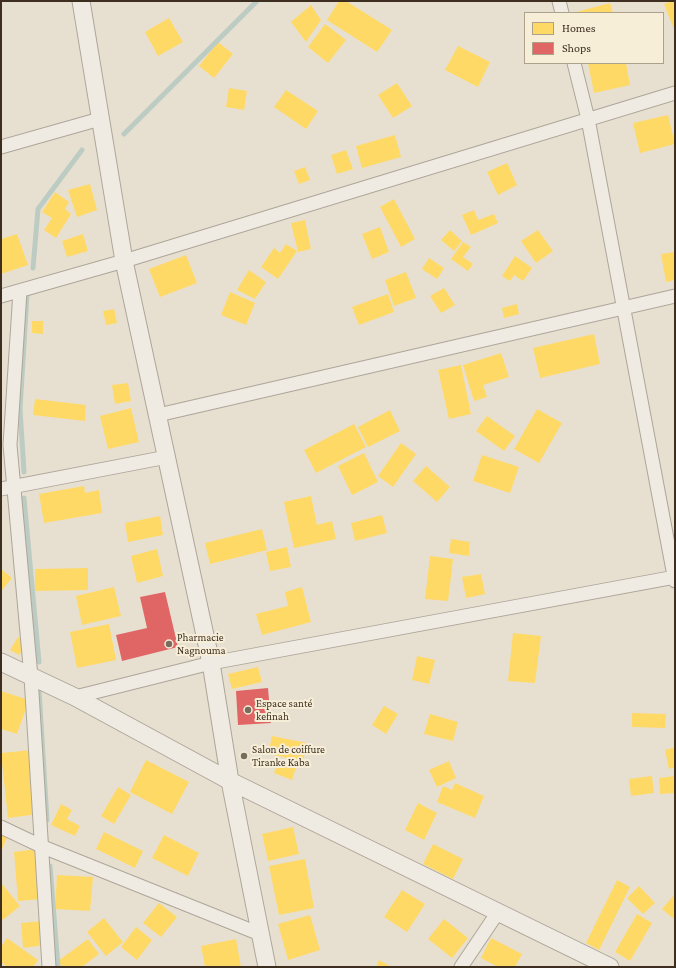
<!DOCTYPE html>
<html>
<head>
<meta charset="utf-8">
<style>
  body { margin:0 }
  #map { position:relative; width:676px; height:968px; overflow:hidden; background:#e7e0d1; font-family:"Crimson Pro",serif }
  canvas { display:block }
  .frame { position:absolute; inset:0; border:2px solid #3d2e20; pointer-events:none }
  .legend { position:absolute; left:524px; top:12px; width:140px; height:52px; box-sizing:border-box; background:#f7eed8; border:1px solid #ada18e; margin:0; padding:5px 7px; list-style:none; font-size:12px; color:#3d2e20 }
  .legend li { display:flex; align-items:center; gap:8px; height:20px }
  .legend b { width:20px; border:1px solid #ada18e }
</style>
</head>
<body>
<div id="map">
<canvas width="676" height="968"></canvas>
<div class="frame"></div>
<ul class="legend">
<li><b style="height:11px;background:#ffd966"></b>Homes</li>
<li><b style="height:11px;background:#e06666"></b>Shops</li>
</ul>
</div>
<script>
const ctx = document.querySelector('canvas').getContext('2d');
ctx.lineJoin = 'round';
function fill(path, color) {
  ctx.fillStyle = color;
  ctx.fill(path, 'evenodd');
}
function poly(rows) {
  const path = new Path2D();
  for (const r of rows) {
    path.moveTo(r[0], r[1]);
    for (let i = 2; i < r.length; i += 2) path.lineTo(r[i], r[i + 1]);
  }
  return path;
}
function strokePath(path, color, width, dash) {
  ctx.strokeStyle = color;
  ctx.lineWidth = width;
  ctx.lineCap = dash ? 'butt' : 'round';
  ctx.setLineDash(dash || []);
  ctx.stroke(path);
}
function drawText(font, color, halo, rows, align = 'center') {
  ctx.font = font + ' "Crimson Pro",serif';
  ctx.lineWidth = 4;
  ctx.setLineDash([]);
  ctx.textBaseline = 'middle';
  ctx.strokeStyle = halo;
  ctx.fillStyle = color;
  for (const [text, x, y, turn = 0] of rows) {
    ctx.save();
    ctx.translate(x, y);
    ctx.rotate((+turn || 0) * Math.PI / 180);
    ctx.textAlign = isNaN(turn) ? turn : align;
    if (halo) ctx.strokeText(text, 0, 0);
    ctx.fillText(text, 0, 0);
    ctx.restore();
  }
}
fill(poly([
  [339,1,346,1,392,30,377,52,327,20],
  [672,1,675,1,675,32,664,4],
  [610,3,613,13,576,13,576,12],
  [311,5,321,20,306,42,291,22],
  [169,18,183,42,158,56,145,32],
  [325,24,346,40,328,63,308,47],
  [218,42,233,54,214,78,199,66],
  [458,46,490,62,478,87,445,70],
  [588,63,626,63,630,85,594,93],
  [397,83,412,106,393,118,378,95],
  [229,88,247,91,244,110,226,107],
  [286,90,318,111,306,129,274,107],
  [668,115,675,144,640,153,633,123],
  [395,135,401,157,362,168,356,146],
  [346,150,353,169,337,174,331,155],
  [507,163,517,185,498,195,487,172],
  [305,167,310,180,299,184,294,171],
  [90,184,97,210,77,217,68,190],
  [55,192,69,202,65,209,71,214,56,238,44,230,52,218,42,212],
  [394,199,415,239,401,247,380,207],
  [474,210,478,220,494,214,498,223,471,235,462,215],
  [305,220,311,249,298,252,291,223],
  [380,227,389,252,372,259,362,234],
  [450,230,462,241,454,251,441,240],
  [538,230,553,251,536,263,521,241],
  [17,234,28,265,1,274,1,239],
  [83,234,88,251,67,257,62,241],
  [463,242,471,247,463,257,473,264,468,271,451,259],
  [286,244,297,251,278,279,261,267,274,248,280,253],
  [675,252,675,280,666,282,661,254],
  [186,255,197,283,160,297,149,269],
  [515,256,532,268,523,281,514,275,510,281,502,276],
  [429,258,444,268,437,279,422,269],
  [249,270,266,282,255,299,237,290],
  [406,272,416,298,394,306,385,280],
  [444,288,455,305,441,313,430,296],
  [230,292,255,303,246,325,221,315],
  [388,294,394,312,359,325,352,307],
  [517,304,519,314,504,318,502,308],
  [114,309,117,323,106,325,103,311],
  [32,321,43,321,43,334,32,333],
  [594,334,600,364,540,378,533,348],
  [501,353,509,377,483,385,487,397,474,401,463,365],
  [461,365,471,414,449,419,438,370],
  [128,383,131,401,115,404,112,385],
  [35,399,86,405,85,421,33,415],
  [131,408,139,442,108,449,100,416],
  [537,409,562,423,539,463,514,449],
  [390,410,400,431,368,447,358,427],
  [487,416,515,436,504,451,476,431],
  [354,424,366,447,316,473,304,450],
  [401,443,416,454,393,487,378,476],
  [364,453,378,482,352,495,338,466],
  [482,455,519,467,510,493,473,481],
  [426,466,450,487,437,502,413,481],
  [84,486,85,493,99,490,102,513,44,523,39,494],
  [311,496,317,525,332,521,336,539,294,548,284,502],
  [382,515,387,533,355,541,351,523],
  [160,516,163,535,128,542,125,523],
  [262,529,267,550,210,564,205,543],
  [451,539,470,542,469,556,449,553],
  [287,547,291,567,270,571,266,552],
  [157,549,163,576,137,583,131,556],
  [430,556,453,559,448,601,425,599],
  [88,568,88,590,35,591,35,569],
  [1,569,12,578,1,591],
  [481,574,485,594,466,598,462,577],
  [114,587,121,616,82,625,76,596],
  [302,587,311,622,262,635,256,614,288,606,285,592],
  [109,624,116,660,77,668,70,632],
  [513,633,541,636,535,683,508,681],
  [18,637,27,643,19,655,10,650],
  [417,656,435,660,429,684,412,680],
  [258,667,262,682,232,689,228,674],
  [1,691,29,700,17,734,1,729],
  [384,706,398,714,386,734,372,725],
  [632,713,666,714,665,728,632,727],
  [430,714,458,722,453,741,424,734],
  [272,736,307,743,303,761,268,754],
  [675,747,675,767,669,769,665,750],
  [32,750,39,814,8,818,1,753],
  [146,760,189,782,172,814,130,792],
  [278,761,296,768,292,780,274,773],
  [449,761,456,778,437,787,429,770],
  [652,776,654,793,631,796,629,779],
  [675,776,675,793,660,794,659,778],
  [455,783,484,796,475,818,437,802,443,786,452,790],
  [118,787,131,795,114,824,101,816],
  [418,803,437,813,424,840,405,830],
  [61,804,72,810,67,819,80,826,75,836,51,825],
  [293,827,299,854,268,861,262,834],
  [104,832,143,851,135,868,96,849],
  [1,835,7,838,1,851],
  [164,835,199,853,188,876,152,858],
  [433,844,463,859,453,879,423,864],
  [37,849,42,899,18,901,14,852],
  [305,859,314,908,279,915,269,866],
  [57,875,93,877,90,911,55,909],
  [617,880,630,887,599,950,586,943],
  [3,885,20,906,3,920,1,917,1,886],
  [639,886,655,903,643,914,627,898],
  [402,890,425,904,407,932,384,917],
  [675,894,675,920,662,909],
  [159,903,177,917,161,937,143,923],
  [637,914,652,923,630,961,615,952],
  [310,915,320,950,288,960,278,924],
  [104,918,123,942,106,956,87,932],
  [444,919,468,938,452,958,428,939],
  [43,921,46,945,23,948,21,923],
  [136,927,152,940,137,960,121,947],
  [7,938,38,960,33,967,7,967,1,962,1,947],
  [491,938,522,954,515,967,498,967,481,958],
  [88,939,99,954,82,967,62,967,58,961],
  [236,939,241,967,205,967,201,946],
  [379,960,392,967,376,967]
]), '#ffd966');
fill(poly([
  [165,592,178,647,122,661,116,635,147,628,140,597],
  [268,688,271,723,238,725,236,691]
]), '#e06666');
strokePath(poly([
  [124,134,257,1],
  [33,268,38,209,82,150],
  [24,472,20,409,27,295],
  [24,498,39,662],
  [39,690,47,820],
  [50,866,58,967]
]), '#bcccc2', 5);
const minor = poly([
  [559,1,562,13],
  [574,63,588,119,675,581],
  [1,147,100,119],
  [20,291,10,445,31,677,49,967],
  [1,296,124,261,675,93],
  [158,415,675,296],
  [1,489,167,457],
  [75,697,211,663,675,577],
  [1,827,43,847,260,934],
  [461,967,498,912]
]);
const tertiary = poly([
  [81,1,124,261,211,663,230,781,267,967],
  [1,662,75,697,230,781,610,967]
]);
strokePath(minor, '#ada599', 15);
strokePath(tertiary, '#ada599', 19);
strokePath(minor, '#efebe3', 13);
strokePath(tertiary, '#efebe3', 17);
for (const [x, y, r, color] of [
  [169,644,4,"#786c5e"],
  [248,710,4,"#786c5e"],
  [244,756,4,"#786c5e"]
]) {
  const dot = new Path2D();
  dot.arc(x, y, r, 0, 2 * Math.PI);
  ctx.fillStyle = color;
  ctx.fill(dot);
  strokePath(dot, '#f7eed8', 1.5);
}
drawText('11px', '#3d2e20', '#f7eed8', [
  ["Pharmacie",177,638],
  ["Nagnouma",177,651],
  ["Espace santé",256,704],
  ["kefinah",256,717],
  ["Salon de coiffure",252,750],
  ["Tiranke Kaba",252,763]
], 'left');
</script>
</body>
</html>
